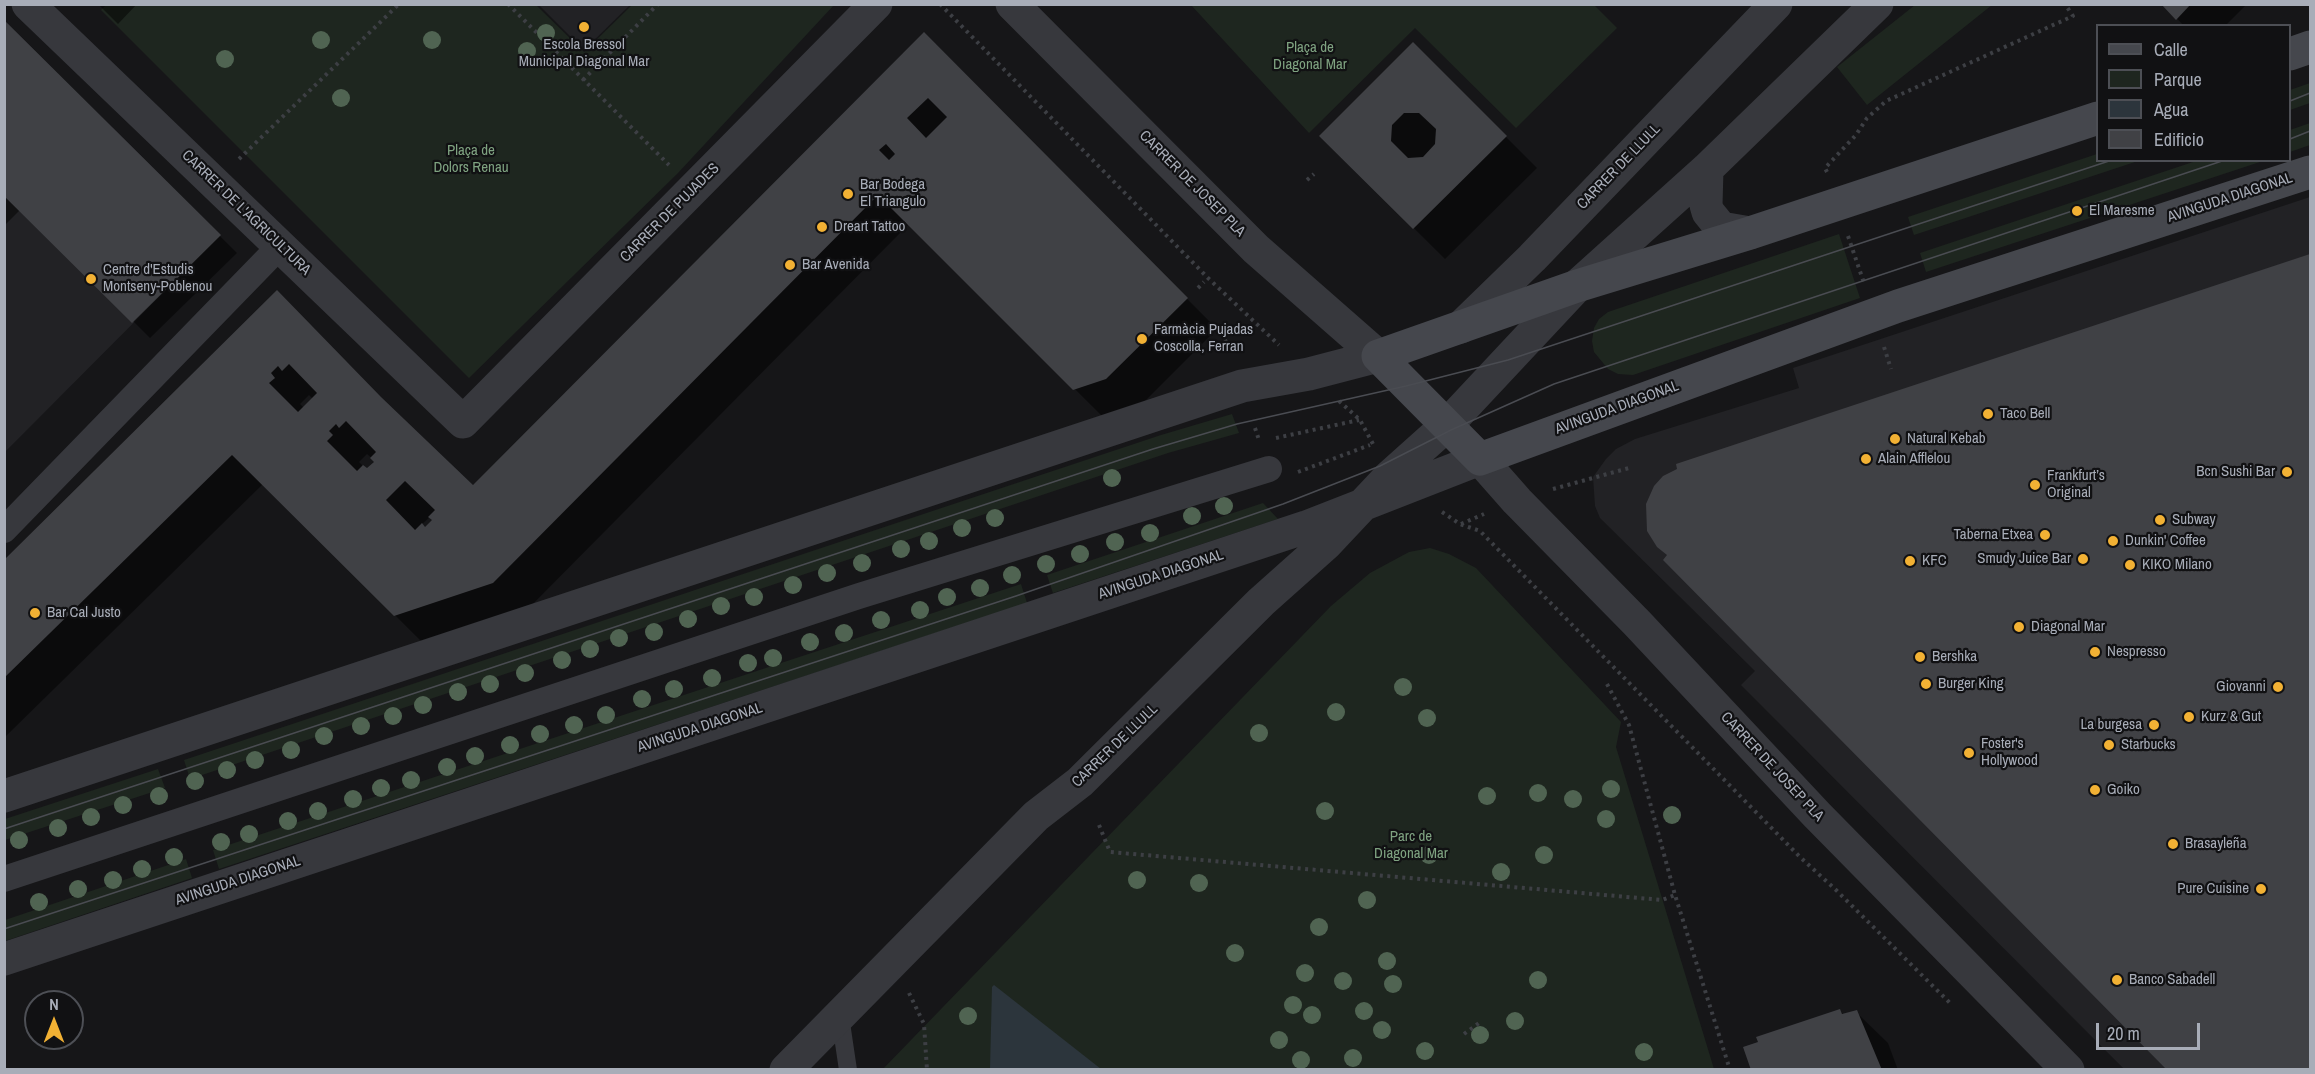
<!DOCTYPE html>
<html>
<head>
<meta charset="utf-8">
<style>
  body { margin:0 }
  #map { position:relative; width:2315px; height:1074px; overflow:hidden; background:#161618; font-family:"Archivo Narrow",sans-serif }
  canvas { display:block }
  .frame { position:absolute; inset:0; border:6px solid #a8adb8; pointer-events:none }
  .legend { position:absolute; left:2096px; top:24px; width:195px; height:138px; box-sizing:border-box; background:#111113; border:2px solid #4d4f55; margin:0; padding:8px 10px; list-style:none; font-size:18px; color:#a8adb8 }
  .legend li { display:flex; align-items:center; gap:12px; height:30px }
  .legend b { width:30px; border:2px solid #4d4f55 }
  .north { position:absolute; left:24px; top:990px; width:60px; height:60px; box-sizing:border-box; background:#111113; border:2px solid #4d4f55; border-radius:50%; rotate:0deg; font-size:16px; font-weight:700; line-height:24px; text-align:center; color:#a8adb8 }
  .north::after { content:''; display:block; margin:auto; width:21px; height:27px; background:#f2b134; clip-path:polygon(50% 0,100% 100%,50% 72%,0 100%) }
  .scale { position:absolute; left:2096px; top:1023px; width:104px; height:27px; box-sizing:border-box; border:3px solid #a8adb8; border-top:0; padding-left:8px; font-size:18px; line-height:21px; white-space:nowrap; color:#a8adb8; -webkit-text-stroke:4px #111113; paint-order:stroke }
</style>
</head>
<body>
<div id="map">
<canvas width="2315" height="1074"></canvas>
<div class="frame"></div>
<ul class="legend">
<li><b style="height:8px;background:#45474d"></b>Calle</li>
<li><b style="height:16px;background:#1e261f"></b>Parque</li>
<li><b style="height:16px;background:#2c353c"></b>Agua</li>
<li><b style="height:16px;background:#404145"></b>Edificio</li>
</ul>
<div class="north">N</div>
<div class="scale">20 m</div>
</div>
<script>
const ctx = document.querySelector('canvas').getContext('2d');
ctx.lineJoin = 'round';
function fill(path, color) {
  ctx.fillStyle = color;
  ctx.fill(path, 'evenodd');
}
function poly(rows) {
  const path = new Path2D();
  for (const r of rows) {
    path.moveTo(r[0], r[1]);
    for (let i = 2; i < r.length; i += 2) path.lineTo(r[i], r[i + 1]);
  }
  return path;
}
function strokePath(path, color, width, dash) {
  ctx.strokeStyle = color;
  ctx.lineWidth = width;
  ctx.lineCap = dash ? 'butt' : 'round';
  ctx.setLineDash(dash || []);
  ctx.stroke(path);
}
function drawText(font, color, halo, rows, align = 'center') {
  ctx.font = font + ' "Archivo Narrow",sans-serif';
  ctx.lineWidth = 4.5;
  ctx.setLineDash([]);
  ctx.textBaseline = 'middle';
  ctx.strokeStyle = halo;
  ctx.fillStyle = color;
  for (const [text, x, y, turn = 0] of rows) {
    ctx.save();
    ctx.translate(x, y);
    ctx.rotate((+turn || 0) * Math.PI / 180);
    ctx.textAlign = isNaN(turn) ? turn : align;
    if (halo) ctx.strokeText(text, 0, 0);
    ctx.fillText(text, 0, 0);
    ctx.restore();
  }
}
fill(poly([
  [539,5,630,5,584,50],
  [4,20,221,235,5,452,4,452],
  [2310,197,2310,1069,2124,1069,1741,685,1755,671,1600,518,1595,506,1593,477,1606,459,1616,449,1635,439,1799,388,1793,368]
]), '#222225');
fill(poly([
  [106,5,536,5,584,52,632,5,834,5,678,173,469,378,101,10],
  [1191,5,1594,5,1617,28,1516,128,1415,28,1309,133],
  [1915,5,1992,5,1867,105,1837,67],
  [2310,83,2310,103,2290,110,2290,90],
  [2310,123,2310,145,2290,152,2290,130],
  [2097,154,2098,160,2138,161,1914,235,1908,217],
  [2199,160,2263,161,1926,272,1920,253],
  [1839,234,1860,298,1633,375,1618,374,1608,369,1594,352,1592,341,1594,328,1599,319,1608,312],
  [1232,414,1239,433,1168,453,190,779,184,760,1161,435],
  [1263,503,1278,519,1053,593,1047,575],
  [1430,548,1449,554,1476,568,1621,722,1616,747,1714,1069,882,1070,1331,606,1370,573,1409,552],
  [1021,584,1027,603,219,869,213,850],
  [158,769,165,788,5,840,5,819],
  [186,859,192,878,5,941,5,920]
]), '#1e261f');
fill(poly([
  [994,985,1101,1069,990,1069,992,987]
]), '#2c353c');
fill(poly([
  [98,4,137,4,118,24],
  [2163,4,2247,4,2225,26,2184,26],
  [4,22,237,253,150,338,21,209,4,226],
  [924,34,1217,329,1137,409,1105,419,909,224,523,614,426,646,263,484,4,738,4,562,277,292,393,410,473,487],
  [309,395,313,399,304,408,300,404],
  [367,454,376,462,367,470,359,462],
  [430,517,434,521,426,529,421,525],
  [1413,44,1537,168,1445,259,1321,136],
  [2310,255,2310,1070,2169,1070,1668,555,1649,530,1647,505,1679,470,1677,465],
  [1840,1011,1844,1015,1856,1012,1888,1043,1898,1070,1752,1070]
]), '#0007');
fill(poly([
  [2161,4,2191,4,2176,20],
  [4,20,221,235,132,323,4,196],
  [924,32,1188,298,1106,379,1073,390,878,195,493,583,394,616,232,455,4,678,4,560,277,290,381,397,473,485],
  [928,98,947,117,926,138,907,118],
  [886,144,895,154,889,160,879,150],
  [289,364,317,393,298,412,269,383,275,378,271,373,278,366,282,371],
  [346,421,376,452,370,458,374,462,367,468,363,465,357,471,327,441,333,435,329,431,336,424,339,428],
  [405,481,435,510,428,517,432,520,425,527,422,523,415,530,386,500],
  [1413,42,1507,136,1413,229,1319,136],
  [1404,113,1419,113,1436,129,1435,144,1423,157,1408,158,1391,141,1392,125],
  [2310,254,2310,1070,2167,1070,1663,560,1667,555,1657,547,1647,531,1646,504,1654,486,1663,476,1677,469,1676,464],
  [1840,1009,1842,1014,1857,1010,1882,1070,1751,1070,1743,1047,1758,1042,1756,1037]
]), '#404145');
strokePath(poly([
  [508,4,669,165],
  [940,4,1208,278,1279,345],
  [583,80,658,4],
  [239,159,399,4],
  [1827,172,1825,168,1856,135,1867,118,1886,101,2073,16,2065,4],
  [1307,180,1314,174],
  [1848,236,1864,283],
  [1198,288,1204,282],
  [1225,340,1231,351],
  [1884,347,1891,369],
  [1339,401,1360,420,1373,444],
  [1255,428,1259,440],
  [1276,438,1359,420],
  [1298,472,1370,445],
  [1553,489,1629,468],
  [1442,512,1460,524,1480,531,1800,857,1836,890,1952,1005],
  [1461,524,1484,514],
  [1607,684,1629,725,1675,895,1730,1070],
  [1099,825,1110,852,1662,900,1675,895],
  [909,993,924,1024,927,1070],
  [1464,1034,1482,1021]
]), '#3d3f44', 4, [3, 4.5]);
strokePath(poly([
  [840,1016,848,1070]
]), '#37383d', 18);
strokePath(poly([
  [4,530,280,246],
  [4,879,859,596,1269,469]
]), '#37383d', 26);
strokePath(poly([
  [28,4,463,422,876,4],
  [1707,169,1706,205,1708,212,1721,228,1750,233],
  [1577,286,1707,169,1877,4],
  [1461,327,1532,258,1776,4]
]), '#37383d', 33);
strokePath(poly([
  [1012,4,1256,249,1378,356],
  [4,796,1242,386,1309,374,1378,356],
  [4,959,1306,527,1480,459,1517,501,1637,623,1817,815,2068,1070],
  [786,1070,1036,816,1080,782,1261,602,1326,544,1389,477,1446,426,1577,286]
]), '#37383d', 33);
strokePath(poly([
  [2290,54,2310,47],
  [2098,118,1750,233,1577,286,1378,356,1480,459,1898,306,2310,172]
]), '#45474d', 33);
strokePath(poly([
  [2290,101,2310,93],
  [2290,139,2310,131],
  [4,829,1153,449,1237,424,1406,386,1508,360,2112,160],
  [4,929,1016,596,1283,504,1380,466,1451,430,1554,384,2225,160]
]), '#4a4c52', 1.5);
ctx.fillStyle = '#506452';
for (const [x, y] of [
  [546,33],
  [321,40],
  [432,40],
  [527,51],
  [225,59],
  [341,98],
  [1112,478],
  [1224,506],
  [1192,516],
  [995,518],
  [962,528],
  [1150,533],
  [929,541],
  [1115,542],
  [901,549],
  [1080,554],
  [862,563],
  [1046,564],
  [827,573],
  [1012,575],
  [793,585],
  [980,588],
  [754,597],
  [947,597],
  [721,606],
  [920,610],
  [688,619],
  [881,620],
  [654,632],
  [844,633],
  [619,638],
  [810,642],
  [590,649],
  [773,658],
  [562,660],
  [748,663],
  [525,673],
  [712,678],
  [490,684],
  [1403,687],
  [674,689],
  [458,692],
  [642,699],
  [423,705],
  [1336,712],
  [606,715],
  [393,716],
  [1427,718],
  [574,725],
  [361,726],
  [1259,733],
  [540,734],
  [324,736],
  [510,745],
  [291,750],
  [475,756],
  [255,760],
  [447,767],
  [227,770],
  [411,780],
  [195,781],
  [381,788],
  [1611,789],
  [1538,793],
  [159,796],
  [1487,796],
  [353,799],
  [1573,799],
  [123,805],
  [318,811],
  [1325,811],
  [1672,815],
  [91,817],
  [1606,819],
  [288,821],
  [58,828],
  [249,834],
  [19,840],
  [221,842],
  [1429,855],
  [1544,855],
  [174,857],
  [142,869],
  [1501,872],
  [113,880],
  [1137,880],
  [1199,883],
  [78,889],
  [1367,900],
  [39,902],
  [1319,927],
  [1235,953],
  [1387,961],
  [1305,973],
  [1538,980],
  [1343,981],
  [1393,984],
  [1293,1005],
  [1364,1011],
  [1312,1015],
  [968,1016],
  [1515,1021],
  [1382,1030],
  [1480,1035],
  [1279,1040],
  [1425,1051],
  [1644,1052],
  [1353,1058],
  [1301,1060]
]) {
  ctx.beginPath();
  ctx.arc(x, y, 9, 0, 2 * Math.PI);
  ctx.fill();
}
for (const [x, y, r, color] of [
  [584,27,6,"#f2b134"],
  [848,194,6,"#f2b134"],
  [2077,211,6,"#f2b134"],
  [822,227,6,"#f2b134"],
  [790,265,6,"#f2b134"],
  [91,279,6,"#f2b134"],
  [1142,339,6,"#f2b134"],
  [1988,414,6,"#f2b134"],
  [1895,439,6,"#f2b134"],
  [1866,459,6,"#f2b134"],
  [2287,472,6,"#f2b134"],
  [2035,485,6,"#f2b134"],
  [2160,520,6,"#f2b134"],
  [2045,535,6,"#f2b134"],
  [2113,541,6,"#f2b134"],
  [2083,559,6,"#f2b134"],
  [1910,561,6,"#f2b134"],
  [2130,565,6,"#f2b134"],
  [35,613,6,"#f2b134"],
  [2019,627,6,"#f2b134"],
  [2095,652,6,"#f2b134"],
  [1920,657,6,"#f2b134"],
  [1926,684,6,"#f2b134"],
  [2278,687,6,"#f2b134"],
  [2189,717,6,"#f2b134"],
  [2154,725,6,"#f2b134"],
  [2109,745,6,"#f2b134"],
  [1969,753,6,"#f2b134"],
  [2095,790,6,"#f2b134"],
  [2173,844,6,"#f2b134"],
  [2261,889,6,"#f2b134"],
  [2117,980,6,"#f2b134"]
]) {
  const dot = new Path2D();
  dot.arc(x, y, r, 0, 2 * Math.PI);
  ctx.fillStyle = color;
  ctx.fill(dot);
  strokePath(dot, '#111113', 2);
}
drawText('15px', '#a8adb8', '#111113', [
  ["Escola Bressol",584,45,"center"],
  ["Municipal Diagonal Mar",584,62,"center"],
  ["Bar Bodega",860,185],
  ["El Triangulo",860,202],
  ["El Maresme",2089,211],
  ["Dreart Tattoo",834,227],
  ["Bar Avenida",802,265],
  ["Centre d'Estudis",103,270],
  ["Montseny-Poblenou",103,287],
  ["Farmàcia Pujadas",1154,330],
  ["Coscolla, Ferran",1154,347],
  ["Taco Bell",2000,414],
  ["Natural Kebab",1907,439],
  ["Alain Afflelou",1878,459],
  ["Bcn Sushi Bar",2275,472,"right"],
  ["Frankfurt’s",2047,476],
  ["Original",2047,493],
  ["Subway",2172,520],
  ["Taberna Etxea",2033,535,"right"],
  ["Dunkin' Coffee",2125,541],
  ["Smudy Juice Bar",2071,559,"right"],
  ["KFC",1922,561],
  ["KIKO Milano",2142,565],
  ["Bar Cal Justo",47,613],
  ["Diagonal Mar",2031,627],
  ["Nespresso",2107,652],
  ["Bershka",1932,657],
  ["Burger King",1938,684],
  ["Giovanni",2266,687,"right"],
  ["Kurz & Gut",2201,717],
  ["La burgesa",2142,725,"right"],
  ["Foster's",1981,744],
  ["Hollywood",1981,761],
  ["Starbucks",2121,745],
  ["Goiko",2107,790],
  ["Brasayleña",2185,844],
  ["Pure Cuisine",2249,889,"right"],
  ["Banco Sabadell",2129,980]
], 'left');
drawText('15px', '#7fa381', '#111113', [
  ["Plaça de",1310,48],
  ["Diagonal Mar",1310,65],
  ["Plaça de",471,151],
  ["Dolors Renau",471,168],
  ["Parc de",1411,837],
  ["Diagonal Mar",1411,854]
]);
drawText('15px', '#a8adb8', '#111113', [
  ["CARRER DE LLULL",1619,167,-46],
  ["CARRER DE JOSEP PLA",1192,184,45],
  ["AVINGUDA DIAGONAL",2230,198,-18],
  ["CARRER DE L'AGRICULTURA",246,213,44],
  ["CARRER DE PUJADES",670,213,-45],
  ["AVINGUDA DIAGONAL",1617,408,-20],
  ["AVINGUDA DIAGONAL",1161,575,-18],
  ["AVINGUDA DIAGONAL",700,728,-18],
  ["CARRER DE LLULL",1115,746,-44],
  ["CARRER DE JOSEP PLA",1772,767,47],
  ["AVINGUDA DIAGONAL",238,881,-18]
]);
</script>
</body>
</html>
